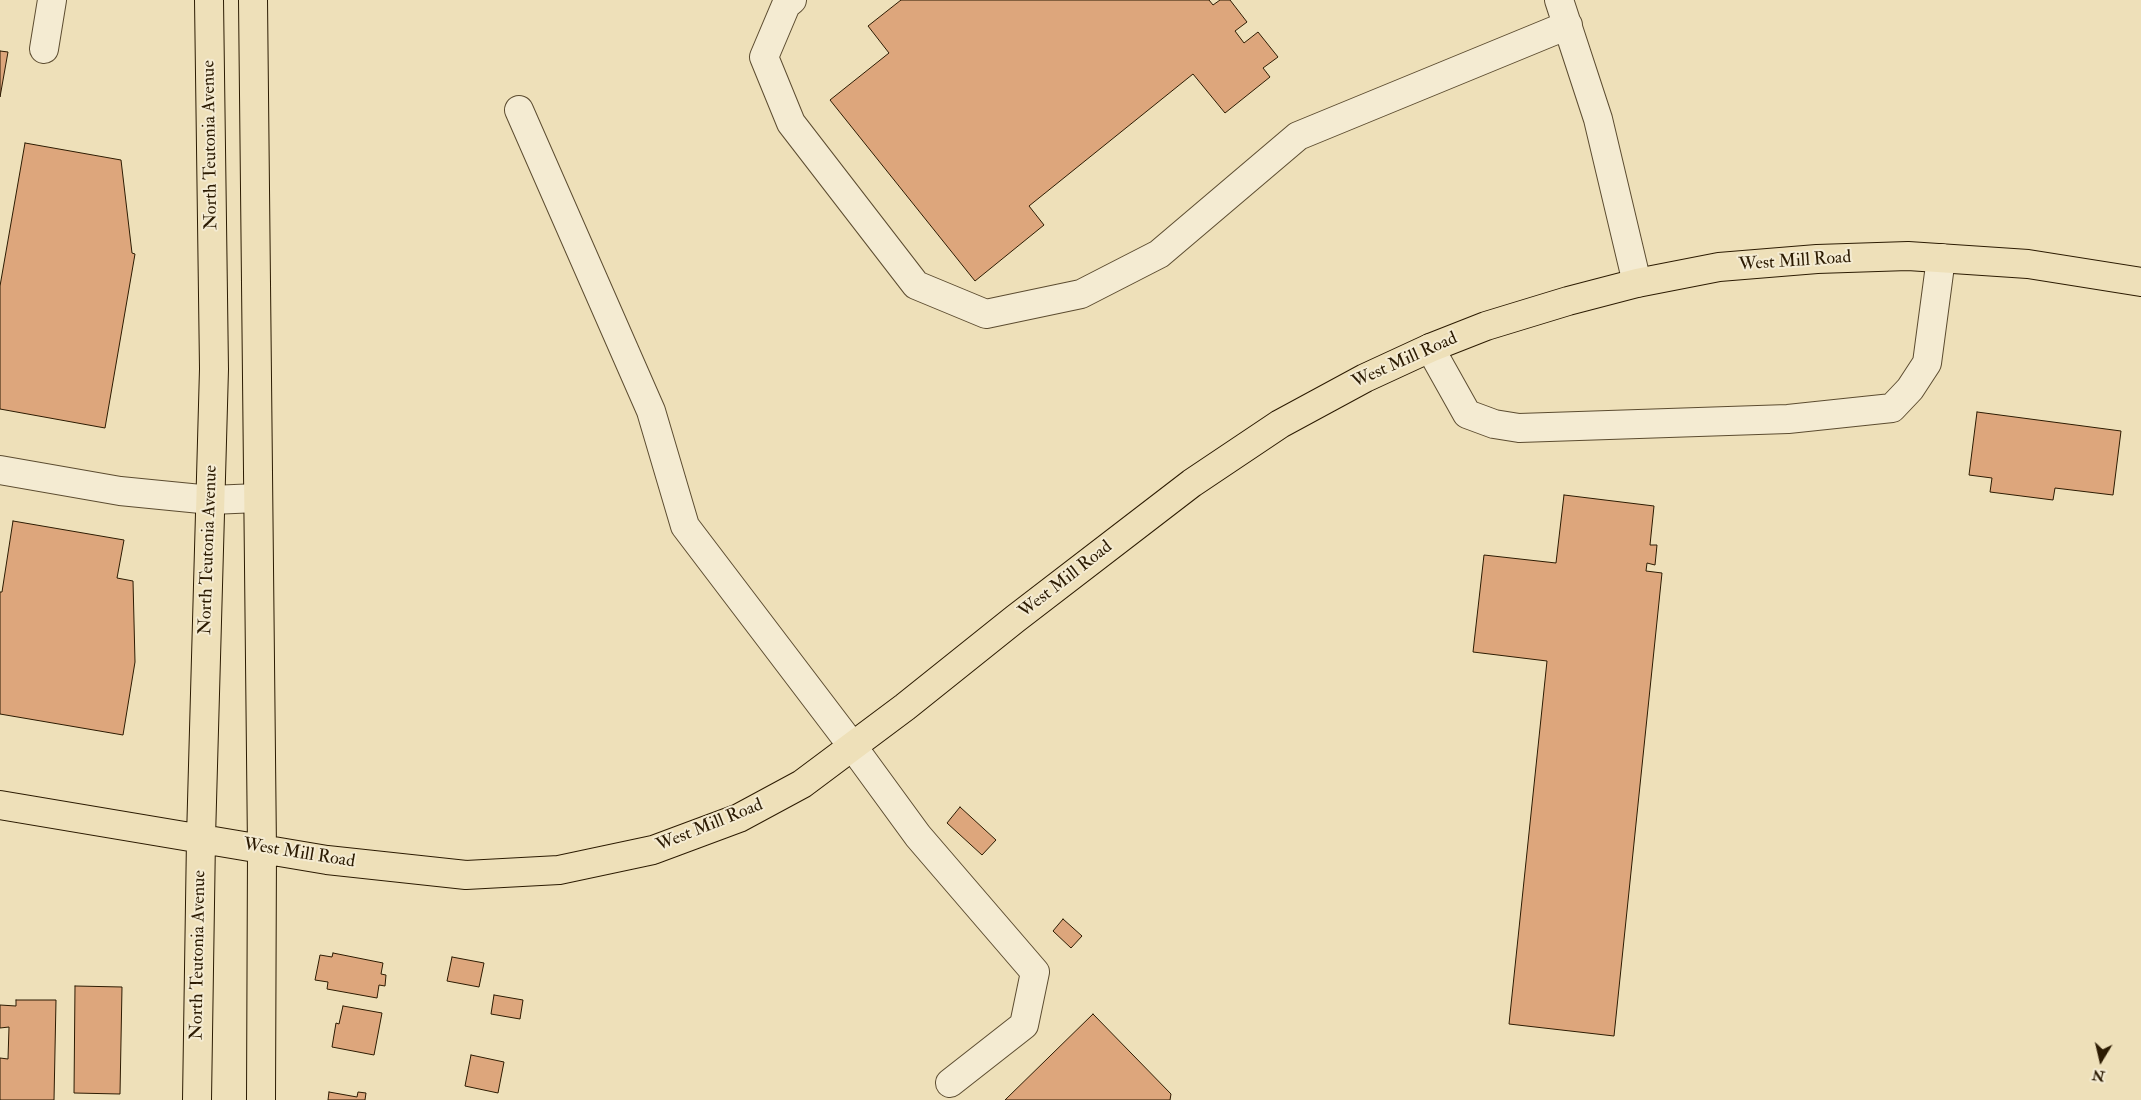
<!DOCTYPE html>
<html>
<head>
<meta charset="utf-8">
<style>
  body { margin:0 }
  #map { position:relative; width:2141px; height:1100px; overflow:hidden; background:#eee0b9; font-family:"IM FELL Double Pica",serif }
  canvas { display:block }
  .north { position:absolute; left:2076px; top:1035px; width:50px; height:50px; -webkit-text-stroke:4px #f4ebd2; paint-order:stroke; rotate:189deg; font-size:14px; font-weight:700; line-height:20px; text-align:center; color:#2c1b02 }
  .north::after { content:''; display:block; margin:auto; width:18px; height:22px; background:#2c1b02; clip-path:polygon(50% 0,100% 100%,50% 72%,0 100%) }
</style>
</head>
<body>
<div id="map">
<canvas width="2141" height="1100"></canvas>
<div class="north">N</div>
</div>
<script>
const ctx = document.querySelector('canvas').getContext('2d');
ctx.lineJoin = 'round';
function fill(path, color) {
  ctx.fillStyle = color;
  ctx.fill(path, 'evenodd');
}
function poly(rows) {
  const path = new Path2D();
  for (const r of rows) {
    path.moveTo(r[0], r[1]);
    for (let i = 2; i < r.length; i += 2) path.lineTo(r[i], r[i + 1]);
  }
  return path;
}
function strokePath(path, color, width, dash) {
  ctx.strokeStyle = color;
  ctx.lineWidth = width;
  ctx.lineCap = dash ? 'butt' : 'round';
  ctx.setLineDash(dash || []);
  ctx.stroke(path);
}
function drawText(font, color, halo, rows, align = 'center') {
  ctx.font = font + ' "IM FELL Double Pica",serif';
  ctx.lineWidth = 4;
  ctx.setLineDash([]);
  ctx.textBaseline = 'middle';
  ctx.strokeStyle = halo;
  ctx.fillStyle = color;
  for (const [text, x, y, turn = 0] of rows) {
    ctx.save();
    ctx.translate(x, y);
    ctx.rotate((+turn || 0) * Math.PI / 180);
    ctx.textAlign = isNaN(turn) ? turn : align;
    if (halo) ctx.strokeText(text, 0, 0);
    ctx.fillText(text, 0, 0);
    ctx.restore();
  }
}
const building = poly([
  [901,0,1209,0,1213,5,1220,0,1230,0,1247,22,1235,31,1244,43,1258,32,1278,57,1263,68,1270,77,1225,113,1193,74,1029,206,1044,225,975,281,830,100,889,53,868,26,901,0],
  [0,51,8,52,0,97,0,51],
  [25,143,121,160,132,253,135,254,105,428,0,409,0,286,25,143],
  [1977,412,2121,431,2113,495,2055,488,2053,500,1990,492,1992,478,1969,475,1977,412],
  [1564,495,1654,506,1650,545,1657,545,1655,565,1647,563,1646,571,1662,573,1614,1036,1509,1024,1547,661,1473,652,1484,555,1556,563,1564,495],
  [13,521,124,540,117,578,133,581,135,662,123,735,0,714,0,592,2,592,13,521],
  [960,807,996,840,982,855,947,823,960,807],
  [1063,919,1082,936,1071,948,1053,931,1063,919],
  [333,953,383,963,381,974,386,975,385,986,379,985,377,998,327,989,328,982,315,980,320,955,332,957,333,953],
  [452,957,484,963,479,987,447,981,452,957],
  [75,986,122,987,120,1094,74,1093,75,986],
  [494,995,523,1000,520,1019,491,1014,494,995],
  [16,1000,56,1000,54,1100,0,1100,0,1058,8,1059,9,1027,0,1028,0,1005,16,1006,16,1000],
  [343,1006,382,1013,374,1055,332,1047,336,1023,339,1024,343,1006],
  [1093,1014,1171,1094,1170,1100,1005,1100,1093,1014],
  [471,1055,504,1062,498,1093,465,1086,471,1055],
  [329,1092,357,1097,358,1092,366,1093,365,1100,328,1100,329,1092]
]);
fill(building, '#dda67c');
strokePath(building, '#2c1b02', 1);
const minor = poly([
  [792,0,786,5,764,57,791,123,916,285,986,314,1081,294,1159,254,1298,136,1568,25],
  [1559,0,1598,119,1637,283],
  [44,49,52,0],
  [519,110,651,411,685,526,853,747,918,836,1035,972,1024,1025,950,1083],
  [1430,348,1467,414,1494,424,1519,428,1788,419,1892,408,1910,389,1927,363,1941,258],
  [0,470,120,491,211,500,258,498]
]);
const major = poly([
  [253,0,262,849,261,1100],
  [0,805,327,860,466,875,559,870,653,850,739,818,802,784,905,707,1015,619,1192,483,1280,424,1365,378,1430,348,1486,326,1568,301,1637,283,1719,267,1817,259,1908,256,2028,264,2141,282],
  [197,1100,201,838,214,369,209,0]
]);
strokePath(minor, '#5c4c30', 30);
strokePath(major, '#2c1b02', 30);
strokePath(minor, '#f4ebd2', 28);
strokePath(major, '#eee0b9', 28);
drawText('18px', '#2c1b02', '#f4ebd2', [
  ["North Teutonia Avenue",211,145,-91],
  ["West Mill Road",1795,262,-4],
  ["West Mill Road",1405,361,-24],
  ["North Teutonia Avenue",209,550,-88],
  ["West Mill Road",1066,580,-38],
  ["West Mill Road",710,826,-22],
  ["West Mill Road",299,854,9],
  ["North Teutonia Avenue",199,955,-89]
]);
</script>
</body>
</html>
